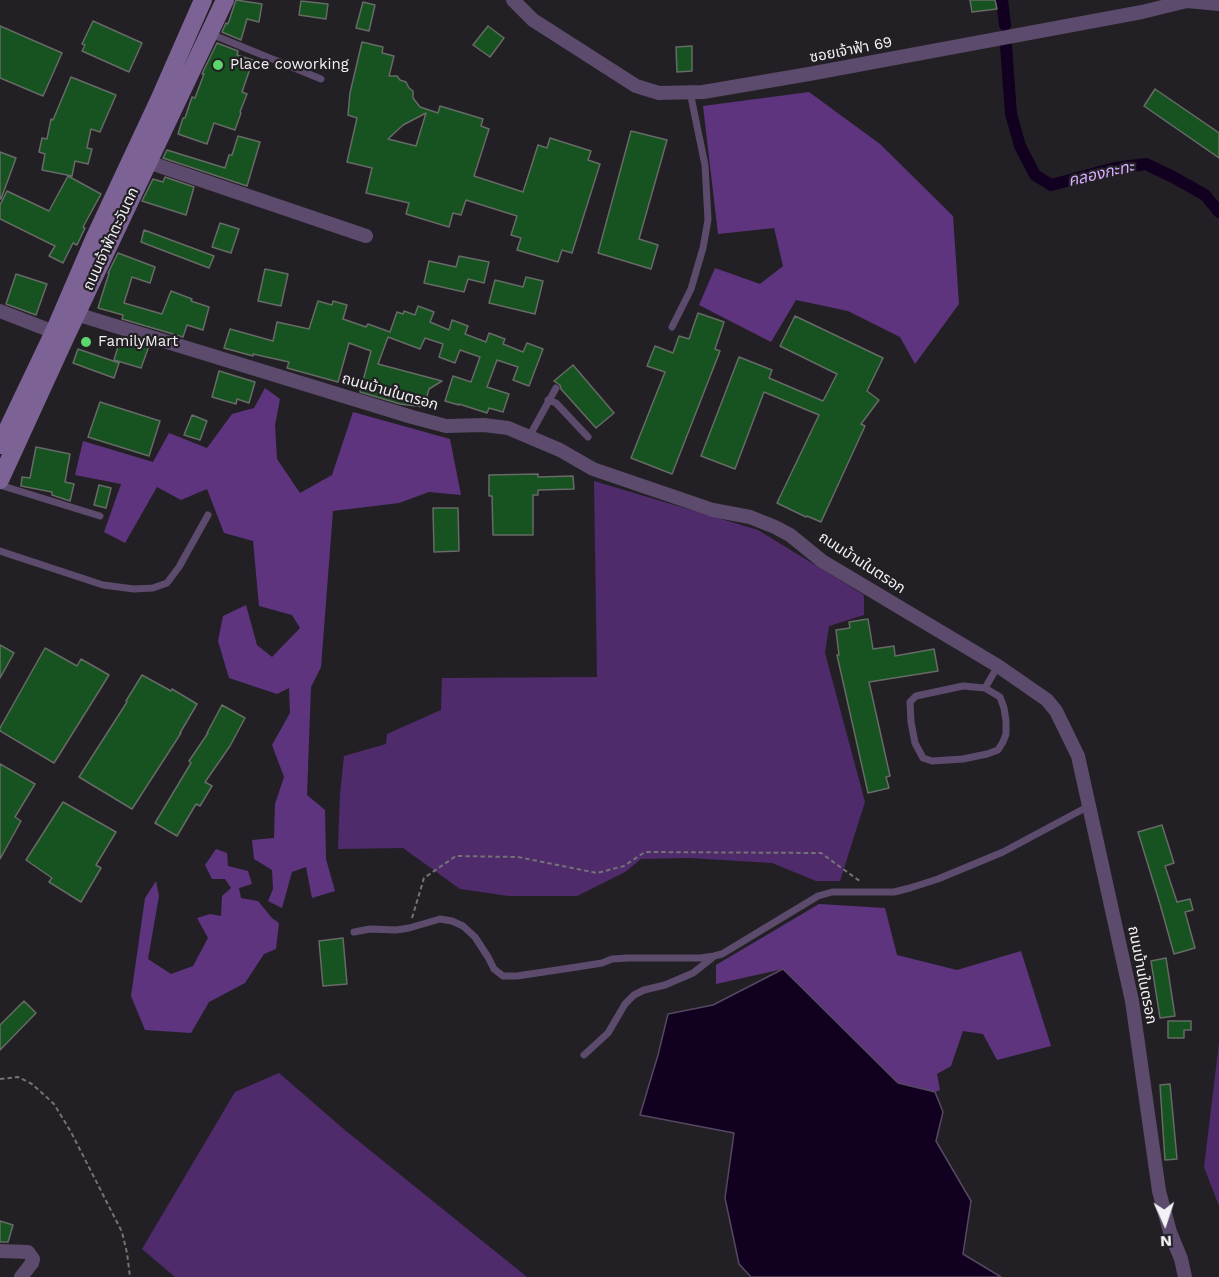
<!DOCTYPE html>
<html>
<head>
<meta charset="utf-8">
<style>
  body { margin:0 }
  #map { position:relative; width:1219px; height:1277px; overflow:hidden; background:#232025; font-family:"Work Sans",sans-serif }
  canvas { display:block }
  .north { position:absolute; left:1135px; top:1193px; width:60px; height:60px; -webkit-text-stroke:4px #232025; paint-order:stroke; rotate:177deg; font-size:16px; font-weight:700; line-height:24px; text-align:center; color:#f3f1f4 }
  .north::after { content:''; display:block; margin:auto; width:21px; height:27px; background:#f3f1f4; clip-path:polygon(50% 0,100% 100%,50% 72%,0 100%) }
</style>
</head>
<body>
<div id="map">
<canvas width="1219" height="1277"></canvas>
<div class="north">N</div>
</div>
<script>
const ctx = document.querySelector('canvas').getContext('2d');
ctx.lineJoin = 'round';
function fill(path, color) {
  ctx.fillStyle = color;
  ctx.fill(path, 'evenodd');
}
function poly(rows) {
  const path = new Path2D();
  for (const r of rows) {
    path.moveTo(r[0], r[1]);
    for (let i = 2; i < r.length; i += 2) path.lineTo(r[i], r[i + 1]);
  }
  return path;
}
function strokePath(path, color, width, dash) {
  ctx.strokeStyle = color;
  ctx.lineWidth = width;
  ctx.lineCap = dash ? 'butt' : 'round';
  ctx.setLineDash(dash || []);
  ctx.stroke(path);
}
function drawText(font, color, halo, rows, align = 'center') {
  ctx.font = font + ' "Work Sans","Noto Sans Thai",sans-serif';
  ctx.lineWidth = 4.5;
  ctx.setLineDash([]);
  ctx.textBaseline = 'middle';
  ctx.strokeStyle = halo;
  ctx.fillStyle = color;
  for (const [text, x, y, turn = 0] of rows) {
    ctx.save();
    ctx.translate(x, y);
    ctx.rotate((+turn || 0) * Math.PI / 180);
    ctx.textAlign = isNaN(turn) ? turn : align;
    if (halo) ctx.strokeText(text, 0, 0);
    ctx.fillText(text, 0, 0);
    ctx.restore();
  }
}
fill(poly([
  [594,481,758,530,864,595,864,615,829,626,825,653,865,802,840,881,816,881,772,863,689,858,641,859,625,872,577,896,509,896,460,889,403,848,338,849,340,794,344,756,386,744,387,734,441,710,442,678,597,677],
  [1219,1043,1219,1206,1204,1167],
  [279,1073,346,1131,527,1277,175,1277,142,1249,235,1092]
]), '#4f2b6b');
fill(poly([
  [809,92,880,144,953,216,959,304,915,364,900,337,848,311,796,300,771,342,699,305,715,268,760,284,783,266,774,228,718,234,703,106],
  [265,388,280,399,275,425,277,459,300,493,332,475,353,412,450,439,461,495,429,492,399,503,333,511,321,667,311,687,307,795,325,810,326,859,335,891,312,898,306,867,292,872,282,908,268,901,273,889,272,870,254,859,252,840,274,838,275,804,284,777,272,745,290,713,289,688,277,694,229,678,218,641,223,616,246,605,257,645,272,657,300,628,292,615,259,606,253,541,224,533,207,489,181,500,157,487,125,543,104,532,121,484,75,475,83,441,153,462,169,433,207,448,232,414,254,408],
  [216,849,227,853,228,866,248,871,252,884,239,888,241,898,258,901,272,918,279,923,276,949,264,954,245,983,209,1002,191,1033,145,1030,131,996,145,898,156,881,159,896,148,959,171,974,193,966,208,938,197,918,210,914,221,916,222,896,231,888,225,879,212,879,205,865],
  [819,904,885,908,897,955,957,970,1021,951,1051,1046,997,1060,983,1034,963,1031,951,1066,937,1074,940,1090,935,1092,898,1083,783,969,716,984,716,965]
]), '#5e347e');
const water = poly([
  [783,969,898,1083,935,1092,943,1112,936,1141,971,1201,963,1254,1001,1277,751,1277,739,1264,725,1198,734,1133,640,1115,658,1055,668,1014,713,1005,783,969]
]);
fill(water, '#120021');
strokePath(water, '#564860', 1.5);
strokePath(poly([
  [1002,0,1005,25],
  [1006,45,1011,114,1020,146,1035,175,1051,185,1115,168,1146,164,1175,178,1205,195,1219,212]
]), '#120021', 12);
const building = poly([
  [236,0,262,4,259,22,247,19,241,40,222,32,226,23,228,24,236,0],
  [970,0,995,0,997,9,972,12,970,0],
  [301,1,328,4,326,19,299,15,301,1],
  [363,2,375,5,369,31,356,28,363,2],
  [93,21,142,43,129,72,82,51,85,45,82,44,93,21],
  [0,26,62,53,43,96,0,78,0,26],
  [488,26,504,38,490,57,473,45,488,26],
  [362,42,383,47,382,53,394,56,389,76,397,76,400,80,406,82,409,88,413,91,413,98,420,107,438,113,440,106,483,119,481,126,489,129,474,176,523,192,538,145,547,148,550,138,591,151,588,160,600,164,572,253,562,250,558,262,517,250,521,238,511,235,517,216,466,200,461,215,453,213,449,227,406,214,409,203,366,193,372,168,347,162,357,118,348,115,350,93,362,42],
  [426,113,416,146,388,139,403,125,426,113],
  [217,43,238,51,237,55,253,60,242,92,247,94,240,112,241,113,235,130,214,123,207,144,178,134,183,118,185,118,192,97,195,98,204,74,202,74,217,43],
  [692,46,692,71,677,72,676,47,692,46],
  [71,77,116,95,100,132,91,129,87,148,92,149,88,164,75,161,72,176,42,170,45,154,39,152,42,138,47,139,51,119,53,120,71,77],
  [1155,89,1219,133,1219,158,1144,106,1155,89],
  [631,131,667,140,639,239,658,245,651,269,598,253,631,131],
  [238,136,260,142,247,186,163,158,167,150,225,168,229,155,232,155,238,136],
  [0,152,16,158,1,199,0,199,0,152],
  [68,176,101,194,83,227,85,228,77,245,73,243,63,263,49,256,55,246,0,219,0,205,7,191,49,211,68,176],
  [165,177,194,187,186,215,142,201,153,179,163,182,165,177],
  [220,223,239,229,231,253,212,247,220,223],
  [144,230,214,256,209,268,141,242,144,230],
  [118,253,155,267,150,283,132,277,124,303,162,314,171,291,192,299,191,301,209,307,203,330,187,325,183,337,122,319,123,315,98,308,109,273,108,273,118,253],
  [459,256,489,262,484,283,468,279,464,292,424,283,429,261,456,267,459,256],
  [265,269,288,274,281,306,258,301,265,269],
  [16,274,47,284,36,315,6,304,16,274],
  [526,277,543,281,535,314,489,303,495,280,523,287,526,277],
  [318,301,332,305,333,301,347,305,343,319,366,327,368,324,390,332,397,312,403,314,404,311,415,315,418,306,434,312,430,322,449,330,452,320,468,326,465,334,486,342,489,333,505,339,503,344,523,352,527,343,543,349,529,386,513,380,518,367,497,360,487,387,509,394,503,412,489,408,487,413,459,404,459,405,445,401,453,376,471,382,480,357,460,350,455,363,439,357,443,344,425,338,420,349,388,337,378,364,442,381,429,389,424,407,400,404,360,392,371,351,349,343,338,382,287,368,289,362,253,354,253,356,224,348,230,329,273,341,277,322,309,329,318,301],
  [698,313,724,322,715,349,720,351,672,474,631,458,665,372,647,366,655,346,673,353,679,336,689,339,698,313],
  [795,316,883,358,867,391,879,400,861,424,865,426,821,522,807,516,806,517,777,503,819,415,764,392,735,469,701,456,739,357,772,370,769,378,823,401,837,374,780,346,795,316],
  [121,337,149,346,141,368,114,360,121,337],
  [78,349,119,363,114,378,73,363,78,349],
  [573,365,614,413,596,428,561,389,560,385,554,381,573,365],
  [219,371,255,382,249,403,237,399,236,404,212,397,219,371],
  [100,402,160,421,149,456,88,437,100,402],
  [192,415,207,421,200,440,184,435,192,415],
  [36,447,70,454,65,482,74,484,70,501,52,495,52,492,21,486,22,477,30,478,36,447],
  [538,474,538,477,573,476,574,489,538,490,538,495,533,495,533,535,493,535,492,496,489,496,489,475,538,474],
  [99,485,111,488,106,508,94,505,99,485],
  [433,508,458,508,459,551,434,552,433,508],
  [868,619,873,649,894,646,895,656,934,649,938,671,869,682,890,776,886,777,889,788,868,793,837,655,839,655,836,630,850,628,849,622,868,619],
  [0,645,14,653,0,678,0,645],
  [45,648,77,666,81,659,109,675,54,763,0,731,0,728,45,648],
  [142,675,171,691,172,689,197,704,180,733,181,733,132,809,79,777,127,702,126,701,142,675],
  [222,705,245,718,230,746,205,782,212,786,200,806,196,804,177,836,155,823,191,763,189,761,208,733,207,733,222,705],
  [0,764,35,784,15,817,21,821,0,859,0,764],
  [63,802,116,832,96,865,101,868,81,902,49,882,52,878,26,860,63,802],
  [1162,825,1174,863,1165,866,1177,902,1190,899,1193,910,1185,912,1195,948,1174,954,1160,904,1138,832,1162,825],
  [343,938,347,984,323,986,319,941,343,938],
  [1166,958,1175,1016,1160,1018,1151,961,1166,958],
  [24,1001,36,1013,0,1050,0,1025,24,1001],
  [1168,1021,1191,1021,1191,1030,1184,1030,1184,1038,1168,1038,1168,1021],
  [1170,1084,1177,1159,1165,1160,1160,1085,1170,1084],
  [0,1221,13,1225,8,1242,0,1242,0,1221]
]);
fill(building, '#175221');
strokePath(building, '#666b66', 1.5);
strokePath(poly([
  [412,918,424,878,456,856,518,857,597,873,624,866,645,852,821,853,861,882],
  [0,1079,18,1077,32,1084,54,1104,71,1132,122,1232,127,1253,130,1277]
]), '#757277', 2, [4.5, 3]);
strokePath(poly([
  [211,34,321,79],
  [672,327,691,289,703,248,708,220,705,165,690,92],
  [548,400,556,403,588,437],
  [529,437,556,388],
  [0,485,100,516],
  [0,551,103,585,134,589,153,588,167,583,179,567,208,515],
  [985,688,1000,697,1004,708,1006,721,1006,734,1003,742,998,750,987,754,963,759,932,761,923,758,915,743,911,722,910,702,916,696,963,686,985,688,998,666],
  [354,932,370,929,396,930,409,928,440,919,452,921,463,926,475,937,488,957,494,969,503,976,517,976,577,967,602,963,612,959,628,958,700,958,714,956,722,954,818,896,832,892,894,892,910,888,938,879,1003,852,1089,806],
  [584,1055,608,1033,625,1004,634,995,644,990,665,985,693,973,712,958]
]), '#5c4b6c', 7);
strokePath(poly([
  [513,0,533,20,636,86,659,93,703,92,809,74,1142,12,1187,1,1219,4],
  [148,162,366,236],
  [0,311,54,332],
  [76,314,412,417,446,426,484,425,508,428,560,450,593,469,713,510,750,517,775,527,790,535,822,561,998,666,1047,700,1056,711,1078,756,1132,1001,1159,1191,1170,1232,1181,1259,1185,1277],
  [0,1251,28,1252,33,1259,32,1263,21,1277]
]), '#5c4b6c', 14);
strokePath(poly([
  [0,445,54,332,94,239,159,100,203,0],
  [0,480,66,336,225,0]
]), '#7d6296', 18);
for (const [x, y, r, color] of [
  [218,65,6,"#5cd56d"],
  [86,342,6,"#5cd56d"]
]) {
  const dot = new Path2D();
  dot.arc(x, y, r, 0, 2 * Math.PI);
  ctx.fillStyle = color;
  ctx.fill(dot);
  strokePath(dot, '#232025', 2);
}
drawText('15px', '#f3f1f4', '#232025', [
  ["ซอยเจ้าฟ้า 69",851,50,-11],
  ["ถนนเจ้าฟ้าตะวันตก",111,239,-65],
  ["ถนนบ้านในตรอก",390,392,16],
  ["ถนนบ้านในตรอก",862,563,33],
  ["ถนนบ้านในตรอก",1142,975,79]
]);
drawText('15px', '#f3f1f4', '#232025', [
  ["Place coworking",230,65],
  ["FamilyMart",98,342]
], 'left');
drawText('italic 16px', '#d7abff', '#232025', [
  ["คลองกะทะ",1101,174,-13]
]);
</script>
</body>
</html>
